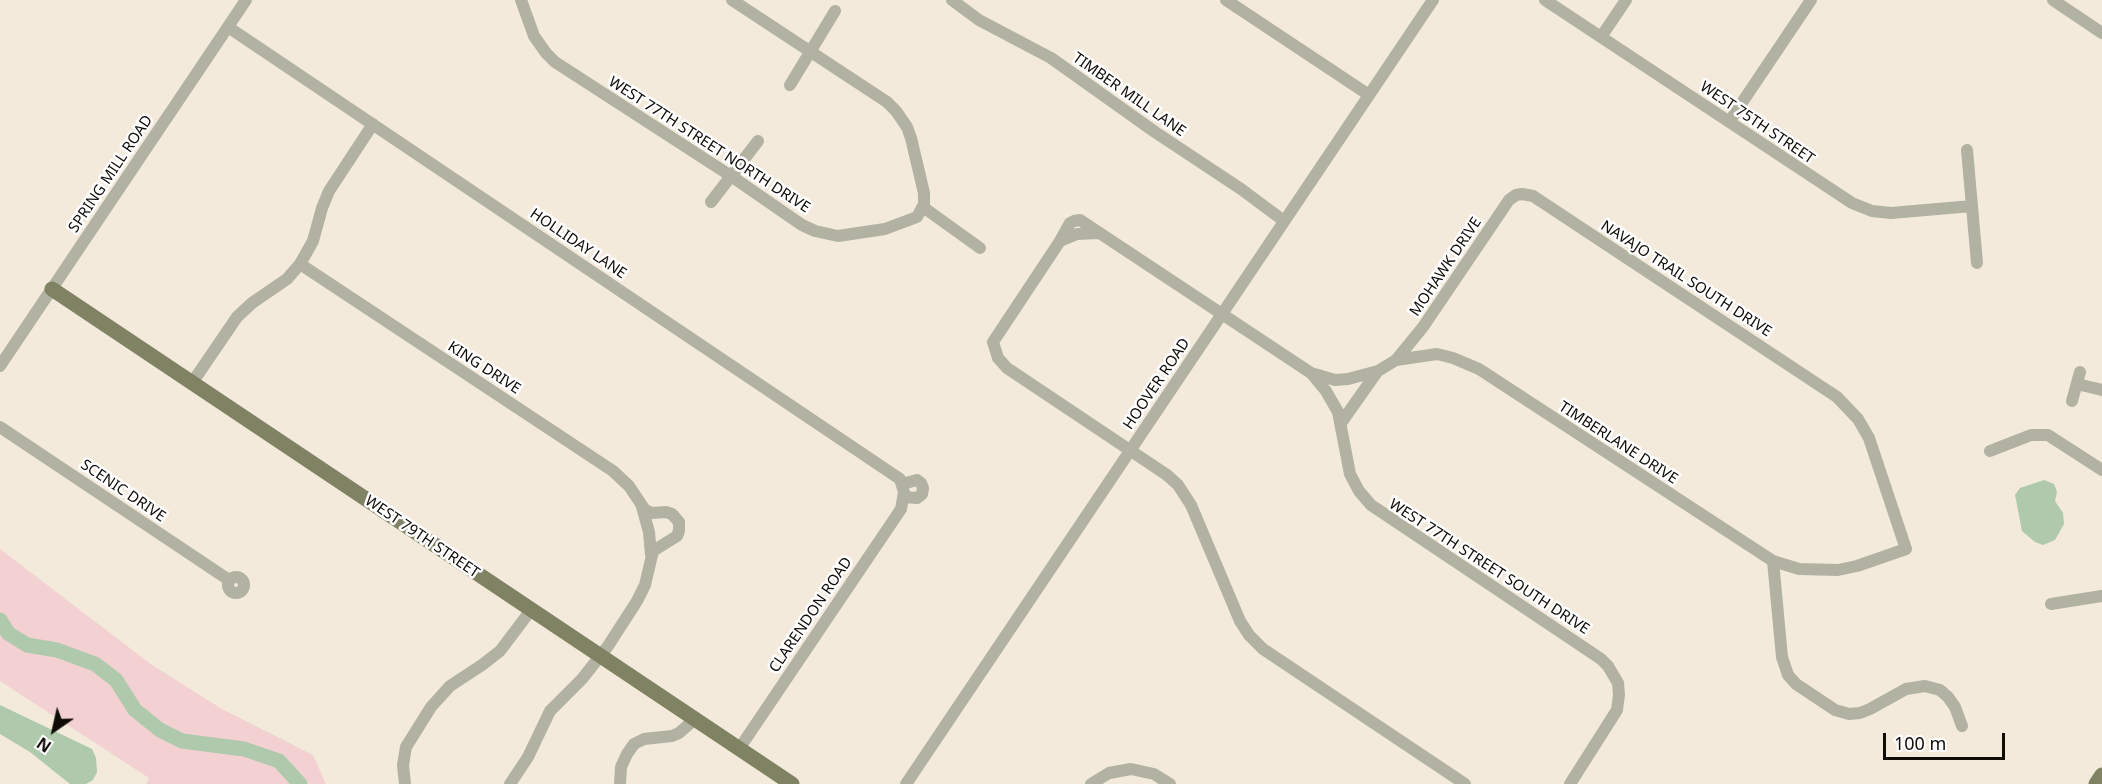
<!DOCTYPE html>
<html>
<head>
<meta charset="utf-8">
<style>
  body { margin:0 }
  #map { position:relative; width:2102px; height:784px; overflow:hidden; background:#f3eadb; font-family:"Noto Sans",sans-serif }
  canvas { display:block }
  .north { position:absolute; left:24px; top:700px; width:60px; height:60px; -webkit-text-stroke:4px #fff; paint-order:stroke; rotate:214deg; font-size:16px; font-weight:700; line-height:24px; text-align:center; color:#0f0c07 }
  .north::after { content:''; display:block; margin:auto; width:21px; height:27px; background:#0f0c07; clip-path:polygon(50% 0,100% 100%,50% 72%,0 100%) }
  .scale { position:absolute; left:1883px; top:733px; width:122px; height:27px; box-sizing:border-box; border:3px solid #0f0c07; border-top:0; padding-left:8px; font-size:18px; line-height:21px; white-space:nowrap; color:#0f0c07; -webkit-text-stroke:4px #fff; paint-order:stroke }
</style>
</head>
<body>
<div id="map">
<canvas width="2102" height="784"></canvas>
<div class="north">N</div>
<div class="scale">100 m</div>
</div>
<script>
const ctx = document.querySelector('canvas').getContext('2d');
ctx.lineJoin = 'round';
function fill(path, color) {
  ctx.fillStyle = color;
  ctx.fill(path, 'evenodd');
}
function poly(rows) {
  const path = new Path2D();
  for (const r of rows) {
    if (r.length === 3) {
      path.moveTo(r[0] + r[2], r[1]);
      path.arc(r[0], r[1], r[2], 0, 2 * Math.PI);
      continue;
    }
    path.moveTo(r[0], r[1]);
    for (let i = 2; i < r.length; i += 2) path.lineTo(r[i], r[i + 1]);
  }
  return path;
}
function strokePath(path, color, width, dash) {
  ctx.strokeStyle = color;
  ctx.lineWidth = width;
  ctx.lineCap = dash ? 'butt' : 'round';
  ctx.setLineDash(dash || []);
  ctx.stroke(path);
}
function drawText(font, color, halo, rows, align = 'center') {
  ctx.font = font + ' "Noto Sans",sans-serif';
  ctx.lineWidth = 5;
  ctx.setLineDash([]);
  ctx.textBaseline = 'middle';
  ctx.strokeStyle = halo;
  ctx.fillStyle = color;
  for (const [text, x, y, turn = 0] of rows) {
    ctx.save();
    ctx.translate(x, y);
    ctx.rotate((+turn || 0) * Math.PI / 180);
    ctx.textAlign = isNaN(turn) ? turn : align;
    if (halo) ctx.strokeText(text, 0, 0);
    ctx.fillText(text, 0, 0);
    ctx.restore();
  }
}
fill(poly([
  [0,549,152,665,222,709,313,755,326,784,146,784,149,778,0,681]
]), '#f3d1d3');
fill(poly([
  [2044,480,2054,484,2057,492,2055,501,2063,513,2064,524,2055,540,2043,545,2035,542,2022,531,2015,495,2020,488],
  [0,705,92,749,96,758,97,772,93,780,86,784,70,784,30,752,0,734]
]), '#aec9ab');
strokePath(poly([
  [0,620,8,633,27,645,57,650,95,664,116,680,135,710,160,730,182,741,244,749,279,761,300,784]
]), '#aec9ab', 15);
strokePath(poly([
  [521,0,534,36,546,53,555,62,731,176,802,225,815,231,838,236,885,229,917,217,924,204,924,193,911,138,907,127,896,111,887,102,732,0],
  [952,0,979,20,1051,58,1155,132,1241,189,1284,221],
  [1226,0,1369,95],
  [1545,0,1852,203,1872,211,1891,213,1972,206],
  [2053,0,2102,33],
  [228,27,900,479,904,492,901,509,739,749],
  [1601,37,1626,0],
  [790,85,835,11],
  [1729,122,1811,0],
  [1967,150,1977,263],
  [711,202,758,141],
  [923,207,980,248],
  [1098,233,1077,234,1060,241,993,342,998,358,1007,368,1167,475,1178,485,1191,505,1240,621,1249,635,1263,649,1465,784],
  [1060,241,1070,223,1074,221,1080,220,1311,373,1326,391,1338,412,1350,474,1359,491,1371,505,1601,659,1608,666,1618,683,1619,695,1617,710,1570,784],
  [300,264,613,471,629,486,645,510,652,513,666,512,672,514,679,522,679,531,677,536,653,551,645,585,637,601,608,646,582,679,550,711,528,757,510,784],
  [0,366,246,0],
  [1311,373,1335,380,1348,379,1378,371,1396,360,1437,354,1453,358,1479,369,1773,561,1799,569,1838,570,1857,566,1906,549,1869,438,1858,419,1837,397,1533,196,1522,194,1516,195,1509,200,1423,327,1396,360],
  [192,383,237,317,252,303,287,279,300,264,313,241,322,208,329,191,373,124],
  [2077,384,2102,390],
  [2072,401,2080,372],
  [1341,423,1377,372],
  [0,427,229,580],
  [1990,451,2031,435,2048,435,2102,470],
  [902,484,917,480,921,483,923,488,922,494,917,498,904,497],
  [642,507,649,532,651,555],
  [1773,561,1782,657,1788,675,1796,684,1835,710,1849,714,1860,713,1870,709,1906,689,1925,686,1940,690,1948,697,1955,707,1962,726],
  [236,585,8],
  [2051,604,2102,596],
  [405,784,403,765,406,747,431,707,450,686,482,665,500,651,531,610],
  [620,784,621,767,627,754,634,744,644,739,672,736,679,733,695,719],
  [906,784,1433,0],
  [1091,784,1109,773,1131,769,1154,774,1170,784]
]), '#b1b2a1', 12);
strokePath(poly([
  [52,289,792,784],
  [2096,784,2102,775]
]), '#808264', 15);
drawText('15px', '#0f0c07', '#fff', [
  ["TIMBER MILL LANE",1129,95,35],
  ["WEST 75TH STREET",1757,123,34],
  ["WEST 77TH STREET NORTH DRIVE",709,145,33],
  ["SPRING MILL ROAD",111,174,-56],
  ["HOLLIDAY LANE",578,244,34],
  ["MOHAWK DRIVE",1446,267,-56],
  ["NAVAJO TRAIL SOUTH DRIVE",1686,279,33],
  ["KING DRIVE",484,368,33],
  ["HOOVER ROAD",1157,384,-56],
  ["TIMBERLANE DRIVE",1618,443,33],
  ["SCENIC DRIVE",123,491,34],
  ["WEST 79TH STREET",422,537,34],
  ["WEST 77TH STREET SOUTH DRIVE",1489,567,33],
  ["CLARENDON ROAD",811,615,-56]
]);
</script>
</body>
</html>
